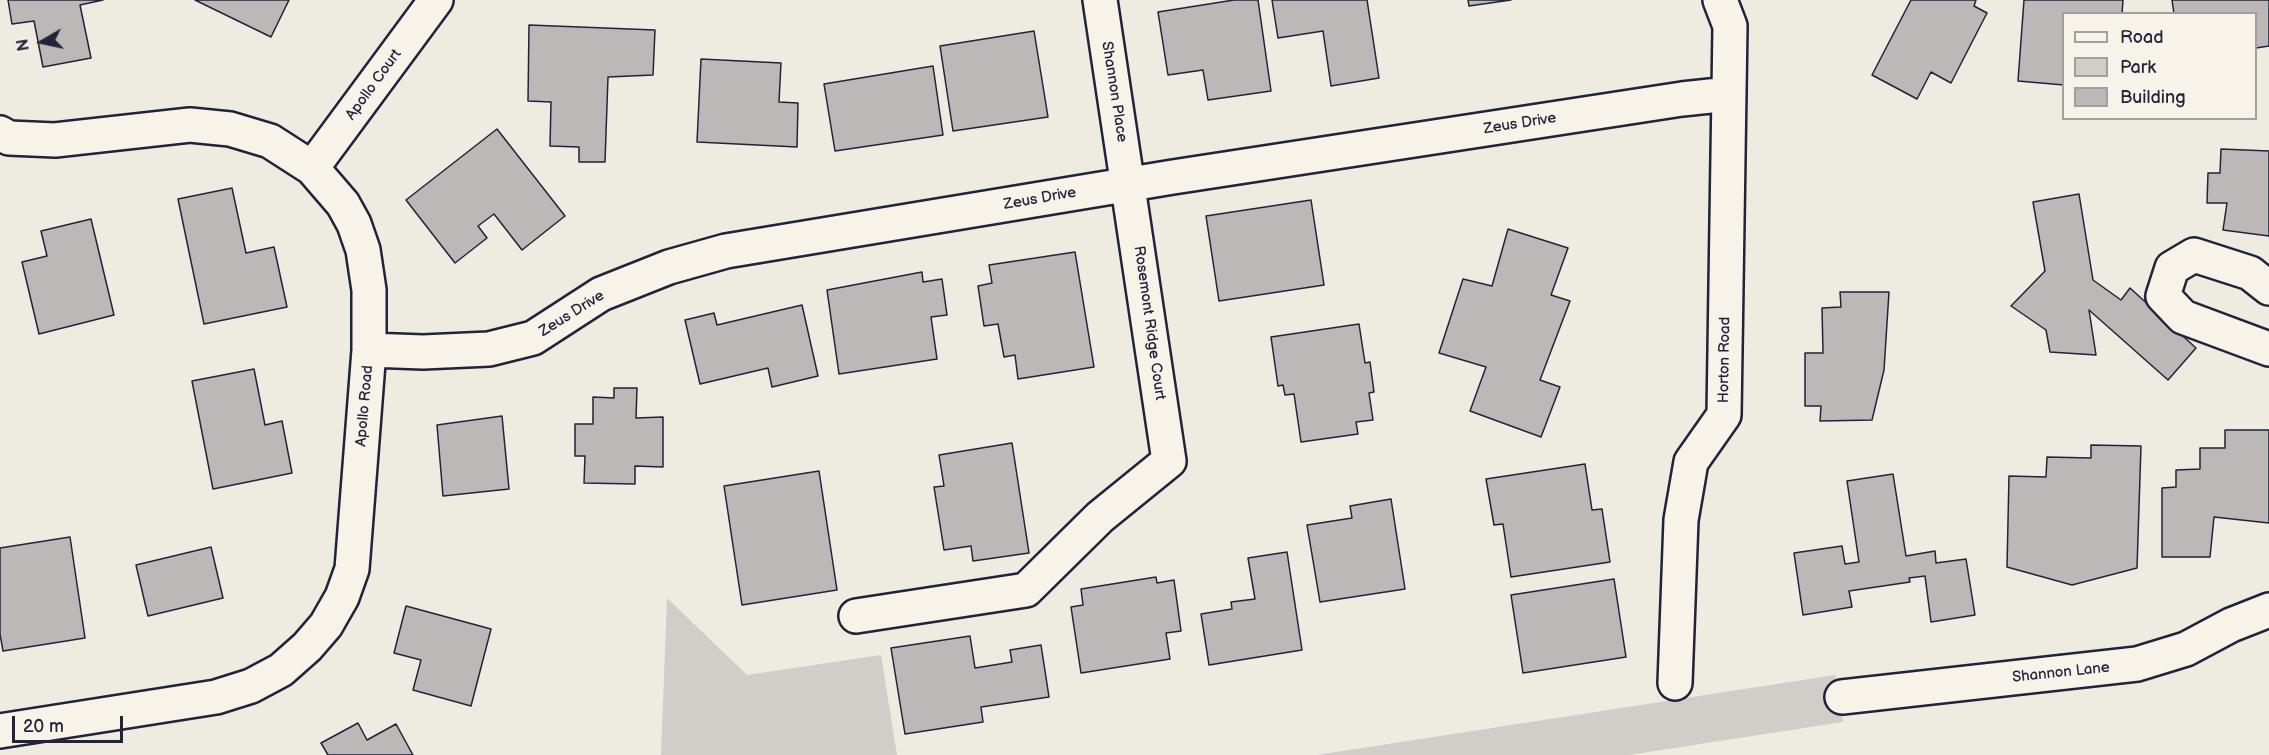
<!DOCTYPE html>
<html>
<head>
<meta charset="utf-8">
<style>
  body { margin:0 }
  #map { position:relative; width:2269px; height:755px; overflow:hidden; background:#eeebe1; font-family:"Balsamiq Sans",sans-serif }
  canvas { display:block }
  .legend { position:absolute; left:2062px; top:12px; width:195px; height:108px; box-sizing:border-box; background:#f7f3e8; border:2px solid #a29fa3; margin:0; padding:8px 10px; list-style:none; font-size:18px; color:#22223b }
  .legend li { display:flex; align-items:center; gap:12px; height:30px }
  .legend b { width:30px; border:2px solid #a29fa3 }
  .north { position:absolute; left:12px; top:12px; width:60px; height:60px; -webkit-text-stroke:4px #f7f3e8; paint-order:stroke; rotate:261deg; font-size:16px; font-weight:700; line-height:24px; text-align:center; color:#22223b }
  .north::after { content:''; display:block; margin:auto; width:21px; height:27px; background:#22223b; clip-path:polygon(50% 0,100% 100%,50% 72%,0 100%) }
  .scale { position:absolute; left:12px; top:716px; width:111px; height:27px; box-sizing:border-box; border:3px solid #22223b; border-top:0; padding-left:8px; font-size:18px; line-height:21px; white-space:nowrap; color:#22223b; -webkit-text-stroke:4px #f7f3e8; paint-order:stroke }
</style>
</head>
<body>
<div id="map">
<canvas width="2269" height="755"></canvas>
<ul class="legend">
<li><b style="height:8px;background:#f7f3e8"></b>Road</li>
<li><b style="height:16px;background:#d1cdc9"></b>Park</li>
<li><b style="height:16px;background:#bbb8b7"></b>Building</li>
</ul>
<div class="north">N</div>
<div class="scale">20 m</div>
</div>
<script>
const ctx = document.querySelector('canvas').getContext('2d');
ctx.lineJoin = 'round';
function fill(path, color) {
  ctx.fillStyle = color;
  ctx.fill(path, 'evenodd');
}
function poly(rows) {
  const path = new Path2D();
  for (const r of rows) {
    path.moveTo(r[0], r[1]);
    for (let i = 2; i < r.length; i += 2) path.lineTo(r[i], r[i + 1]);
  }
  return path;
}
function strokePath(path, color, width, dash) {
  ctx.strokeStyle = color;
  ctx.lineWidth = width;
  ctx.lineCap = dash ? 'butt' : 'round';
  ctx.setLineDash(dash || []);
  ctx.stroke(path);
}
function drawText(font, color, halo, rows, align = 'center') {
  ctx.font = font + ' "Balsamiq Sans",sans-serif';
  ctx.lineWidth = 5;
  ctx.setLineDash([]);
  ctx.textBaseline = 'middle';
  ctx.strokeStyle = halo;
  ctx.fillStyle = color;
  for (const [text, x, y, turn = 0] of rows) {
    ctx.save();
    ctx.translate(x, y);
    ctx.rotate((+turn || 0) * Math.PI / 180);
    ctx.textAlign = isNaN(turn) ? turn : align;
    if (halo) ctx.strokeText(text, 0, 0);
    ctx.fillText(text, 0, 0);
    ctx.restore();
  }
}
fill(poly([
  [667,598,747,675,881,655,897,755,661,755],
  [1835,675,1843,722,1629,755,1317,755]
]), '#d1cdc9');
const building = poly([
  [8,0,103,0,80,5,91,58,43,67,34,21,12,24,8,0],
  [195,0,289,0,271,37,195,0],
  [1234,0,1258,0,1271,91,1208,100,1203,70,1168,75,1158,12,1234,0],
  [1272,0,1367,0,1379,78,1331,86,1323,31,1278,38,1272,0],
  [1468,0,1511,0,1469,6,1468,0],
  [1911,0,1976,0,1974,6,1987,13,1951,83,1931,72,1917,99,1872,75,1911,0],
  [2024,0,2123,0,2122,14,2064,14,2064,85,2018,81,2024,0],
  [2172,0,2269,0,2269,46,2256,48,2256,14,2174,14,2172,0],
  [529,25,655,30,653,75,608,77,605,162,579,162,579,147,550,146,551,102,528,101,529,25],
  [1034,31,1048,117,953,131,940,46,1034,31],
  [701,59,781,63,779,102,798,103,797,147,697,142,701,59],
  [933,66,943,135,835,151,824,84,933,66],
  [497,129,565,216,522,250,494,214,478,226,487,238,455,263,406,200,497,129],
  [2221,149,2269,151,2269,236,2223,230,2227,203,2207,203,2208,173,2220,173,2221,149],
  [232,188,246,253,274,247,287,307,204,324,178,199,232,188],
  [2079,194,2093,280,2121,300,2130,288,2196,348,2168,380,2089,310,2096,355,2050,352,2046,330,2011,306,2045,271,2033,202,2079,194],
  [1311,200,1324,285,1219,301,1206,216,1311,200],
  [91,219,114,315,39,334,22,262,47,256,41,231,91,219],
  [1508,229,1568,248,1551,295,1570,301,1540,380,1560,387,1541,437,1470,411,1486,367,1439,353,1463,279,1492,286,1508,229],
  [1075,252,1094,367,1018,379,1015,355,1004,357,998,324,984,326,978,286,992,283,989,265,1075,252],
  [922,272,923,282,942,279,947,315,931,317,937,359,839,374,827,290,922,272],
  [1840,292,1889,292,1884,370,1872,420,1820,421,1821,406,1805,406,1805,353,1823,353,1822,308,1841,307,1840,292],
  [802,305,818,376,772,387,768,368,700,384,685,320,714,313,717,325,802,305],
  [1359,324,1365,363,1370,362,1374,392,1369,393,1373,420,1356,422,1358,434,1301,442,1294,394,1285,395,1283,385,1278,386,1271,337,1359,324],
  [254,369,265,425,282,421,292,473,213,489,192,381,254,369],
  [614,388,637,388,636,418,663,417,663,467,635,466,635,484,584,483,585,456,575,456,575,424,593,424,593,397,614,398,614,388],
  [502,416,509,489,443,496,437,425,502,416],
  [2225,430,2269,430,2269,523,2214,517,2210,557,2162,557,2162,488,2176,487,2176,470,2200,469,2200,448,2225,448,2225,430],
  [1012,443,1029,553,973,561,971,546,944,550,934,487,944,486,939,455,1012,443],
  [2091,445,2141,446,2137,568,2072,585,2007,567,2009,476,2046,477,2047,457,2091,458,2091,445],
  [1585,464,1592,510,1602,509,1610,562,1511,577,1503,524,1494,525,1486,479,1585,464],
  [819,471,837,590,742,605,724,486,819,471],
  [1893,474,1906,556,1935,551,1936,563,1966,559,1975,615,1931,622,1925,576,1909,578,1910,582,1849,591,1852,607,1803,615,1794,553,1842,546,1845,564,1859,562,1847,481,1893,474],
  [1391,499,1405,589,1320,602,1307,525,1352,518,1350,506,1391,499],
  [70,537,85,638,3,651,0,634,0,548,70,537],
  [211,547,223,598,148,616,136,565,211,547],
  [1287,552,1302,650,1209,665,1201,614,1232,609,1231,602,1255,599,1248,558,1287,552],
  [1156,577,1157,583,1174,580,1181,631,1166,633,1170,659,1081,673,1071,607,1083,605,1081,589,1156,577],
  [1614,579,1626,657,1523,673,1511,595,1614,579],
  [406,606,491,629,471,706,413,690,421,660,394,653,406,606],
  [970,636,975,668,1012,662,1010,650,1041,645,1049,697,981,707,983,722,905,734,891,648,970,636],
  [358,723,367,740,396,724,413,755,328,755,321,743,358,723]
]);
fill(building, '#bbb8b7');
strokePath(building, '#22223b', 1.5);
const minor = poly([
  [0,133,9,138,55,140,190,125,230,129,270,141,312,168,343,204,354,224,363,250,369,290,369,350,352,569,342,597,326,625,307,647,281,670,251,686,216,697,0,731],
  [312,168,436,0],
  [2269,288,2250,273,2194,255,2172,268,2163,296,2183,317,2269,349],
  [369,350,423,352,489,349,533,338,601,294,669,267,726,251,1173,177,1682,99,1729,94],
  [856,616,1026,590,1100,517,1169,461,1100,0],
  [1675,683,1681,520,1691,462,1724,415,1730,26,1720,0],
  [1842,697,2137,664,2186,649,2231,625,2269,610]
]);
strokePath(minor, '#22223b', 38);
strokePath(minor, '#f7f3e8', 33);
drawText('15px', '#22223b', '#f7f3e8', [
  ["Apollo Court",374,85,-54],
  ["Shannon Place",1114,92,81],
  ["Zeus Drive",1520,124,-9],
  ["Zeus Drive",1040,199,-10],
  ["Zeus Drive",572,314,-32],
  ["Rosemont Ridge Court",1149,323,82],
  ["Horton Road",1725,360,-89],
  ["Apollo Road",365,406,-85],
  ["Shannon Lane",2061,673,-6]
]);
</script>
</body>
</html>
